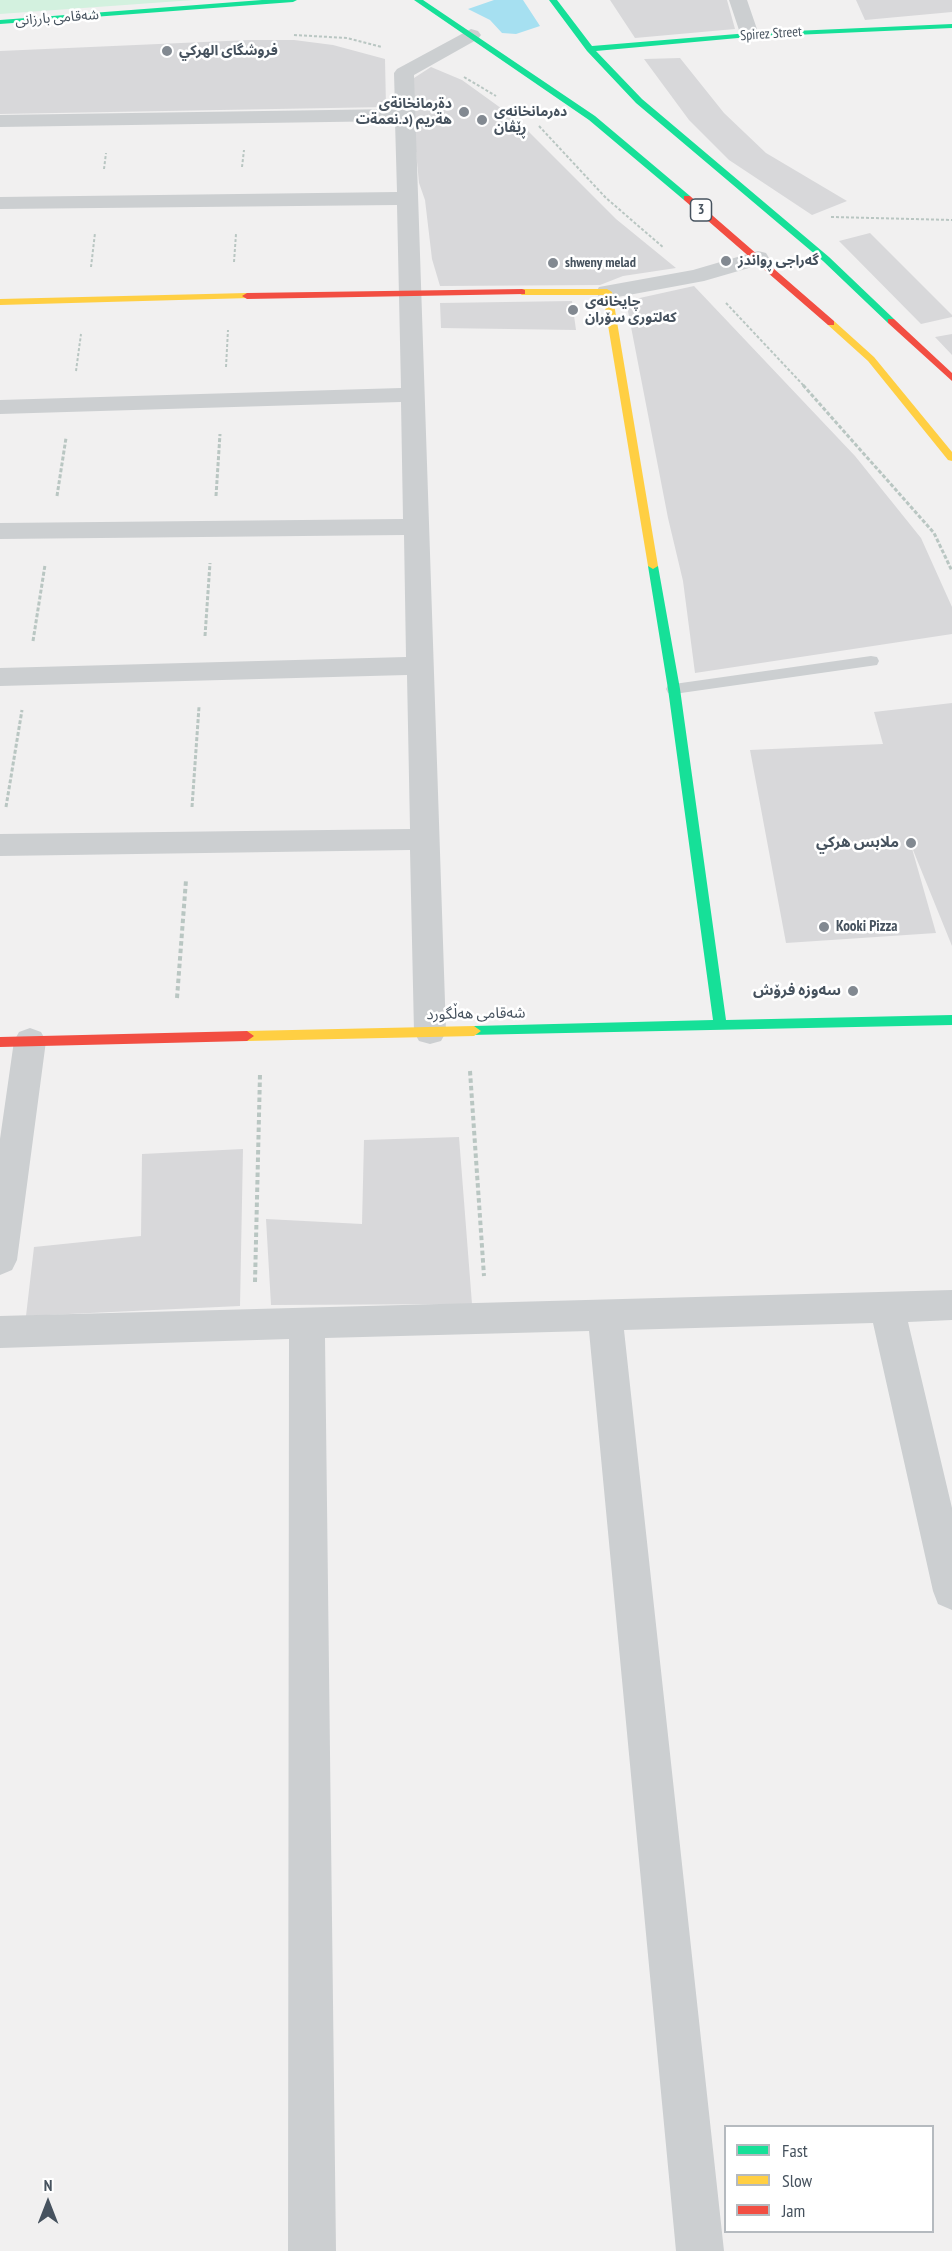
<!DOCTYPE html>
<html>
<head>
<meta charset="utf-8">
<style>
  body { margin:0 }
  #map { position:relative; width:952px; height:2251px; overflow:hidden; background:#f1f0f0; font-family:"PT Sans Narrow",sans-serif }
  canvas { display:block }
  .legend { position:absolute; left:724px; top:2125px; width:210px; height:108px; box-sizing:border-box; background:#fff; border:2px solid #b5babf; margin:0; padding:8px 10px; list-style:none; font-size:18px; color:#46525e }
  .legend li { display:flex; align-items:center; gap:12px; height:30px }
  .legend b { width:30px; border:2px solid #b5babf }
  .north { position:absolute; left:18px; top:2173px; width:60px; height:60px; -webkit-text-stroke:4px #fff; paint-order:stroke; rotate:0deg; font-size:16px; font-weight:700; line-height:24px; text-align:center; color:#46525e }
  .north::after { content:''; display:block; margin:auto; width:21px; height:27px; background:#46525e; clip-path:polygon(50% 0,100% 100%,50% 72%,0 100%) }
</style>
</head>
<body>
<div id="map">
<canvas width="952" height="2251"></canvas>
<ul class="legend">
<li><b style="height:8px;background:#16e098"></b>Fast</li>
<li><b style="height:8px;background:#ffcf43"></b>Slow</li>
<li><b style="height:8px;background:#f24e42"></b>Jam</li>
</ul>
<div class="north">N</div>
</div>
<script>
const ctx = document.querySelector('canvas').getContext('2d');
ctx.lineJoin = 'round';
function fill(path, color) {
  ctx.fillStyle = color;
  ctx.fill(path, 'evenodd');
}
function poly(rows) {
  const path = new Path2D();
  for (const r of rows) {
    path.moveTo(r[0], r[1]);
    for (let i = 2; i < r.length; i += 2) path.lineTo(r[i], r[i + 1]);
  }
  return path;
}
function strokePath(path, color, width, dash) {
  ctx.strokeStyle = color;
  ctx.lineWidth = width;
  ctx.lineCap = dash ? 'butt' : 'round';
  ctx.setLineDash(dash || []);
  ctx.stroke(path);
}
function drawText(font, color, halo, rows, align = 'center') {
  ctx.font = font + ' "PT Sans Narrow","Noto Sans Arabic",sans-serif';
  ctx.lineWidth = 5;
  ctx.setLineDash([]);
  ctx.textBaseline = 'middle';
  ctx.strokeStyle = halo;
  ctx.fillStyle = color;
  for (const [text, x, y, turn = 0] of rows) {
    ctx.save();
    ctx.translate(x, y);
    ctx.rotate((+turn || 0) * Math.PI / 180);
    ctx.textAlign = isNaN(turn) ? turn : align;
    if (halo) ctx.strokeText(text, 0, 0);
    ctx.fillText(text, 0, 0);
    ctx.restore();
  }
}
fill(poly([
  [0,0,194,0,0,14]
]), '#d3f1df');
fill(poly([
  [494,0,523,0,540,26,516,34,502,33,490,20,468,9]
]), '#a6e0f1');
fill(poly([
  [610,0,727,0,735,29,635,38],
  [856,0,952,0,952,12,865,20],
  [249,40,294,40,333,45,385,59,386,107,0,114,0,51],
  [680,58,724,113,766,153,847,201,812,215,729,160,689,120,644,59],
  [431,67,462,80,516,119,616,219,676,268,623,276,600,285,440,286,432,259,425,200,419,183,414,130,414,78],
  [870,233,952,315,952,317,921,324,839,241],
  [694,286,855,456,921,538,952,607,952,634,695,673,683,581,668,518,626,301],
  [572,301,576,330,441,328,440,303],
  [952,334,952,355,935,337],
  [952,703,952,946,911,845,936,933,786,943,750,750,883,744,874,712],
  [459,1137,472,1304,271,1305,266,1219,362,1224,364,1140],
  [243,1149,240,1306,26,1316,34,1247,141,1236,142,1154]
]), '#d8d8da');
strokePath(poly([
  [294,35,347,38,382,47],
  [464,77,496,96],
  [539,126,606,198,664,248],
  [242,167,244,150],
  [104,169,106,153],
  [831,217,952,220],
  [234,262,236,234],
  [91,267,95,233],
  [726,303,805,387],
  [226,367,228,330],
  [76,371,81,334]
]), '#b9c6c2', 2, [3, 2]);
strokePath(poly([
  [803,385,934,533,952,571],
  [57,496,66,438],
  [216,496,220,434],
  [205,636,210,563],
  [33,641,45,565],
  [6,807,22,710],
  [192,807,199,707]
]), '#b9c6c2', 3, [4, 2]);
strokePath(poly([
  [177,998,186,880],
  [470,1071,484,1276],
  [255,1282,260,1074]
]), '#b9c6c2', 4, [4.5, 3]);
fill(poly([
  [871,656,877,657,879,661,877,665,674,694,668,693,666,689,668,685,674,684,871,656]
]), '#cccfd1');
fill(poly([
  [729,0,747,0,759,35,756,39,742,39,729,0],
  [471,29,478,31,481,35,478,39,414,75,446,1032,441,1041,430,1044,419,1041,414,1032,410,850,0,856,0,834,410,829,407,675,0,686,0,668,406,657,404,535,0,539,0,523,403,519,401,402,0,414,0,400,401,388,397,205,0,209,0,197,397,192,395,121,0,127,0,115,395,109,394,73,397,69,471,29],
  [758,251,766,253,769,258,766,263,704,281,607,299,599,297,596,292,599,287,693,270,758,251],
  [30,1028,41,1032,46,1041,17,1260,12,1270,0,1275,0,1139,14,1041,19,1032,30,1028],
  [952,1290,952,1320,908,1322,952,1508,952,1610,938,1604,933,1591,873,1323,624,1330,724,2251,676,2251,589,1331,325,1338,336,2251,288,2251,289,1339,0,1348,0,1316,952,1290]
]), '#cccfd1');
fill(poly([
  [262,0,297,0,293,2,0,24,0,20,262,0],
  [414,0,423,0,595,116,690,196,690,200,684,200,589,120,414,0],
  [549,0,557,0,592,46,749,33,952,24,952,28,749,37,596,51,642,99,829,257,894,319,894,323,888,323,823,261,636,103,587,51,549,0],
  [653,563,658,566,680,689,726,1020,952,1015,952,1025,469,1035,467,1031,474,1026,713,1020,668,689,648,566,653,563]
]), '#16e098');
fill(poly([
  [607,289,612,292,658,566,653,569,648,566,603,295,522,295,517,292,522,289,607,289],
  [247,293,250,294,250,298,0,305,0,299,247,293],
  [828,321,834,321,874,357,952,452,952,461,948,460,868,361,828,325,828,321],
  [474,1026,481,1031,474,1036,247,1041,240,1036,247,1031,474,1026]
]), '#ffcf43');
fill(poly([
  [684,196,690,196,834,321,834,325,828,325,684,200,684,196],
  [522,289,525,290,525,294,247,299,242,296,247,293,522,289],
  [888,319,894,319,952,373,952,381,888,323,888,319],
  [247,1031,254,1036,247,1041,0,1047,0,1037,247,1031]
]), '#f24e42');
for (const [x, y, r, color] of [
  [167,51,6,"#828991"],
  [464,112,6,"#828991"],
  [482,120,6,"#828991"],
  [726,261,6,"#828991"],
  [553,263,6,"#828991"],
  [573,310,6,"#828991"],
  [911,843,6,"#828991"],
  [824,927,6,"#828991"],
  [853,991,6,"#828991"]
]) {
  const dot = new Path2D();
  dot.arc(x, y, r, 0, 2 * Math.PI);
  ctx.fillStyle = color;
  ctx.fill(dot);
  strokePath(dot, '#fff', 2);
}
drawText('14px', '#46525e', '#fff', [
  ["شەقامی بارزانی",57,18,-4],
  ["Spirez Street",771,34,-4]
]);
drawText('bold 14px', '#46525e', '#fff', [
  ["فروشگای الهركي",179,51],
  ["دةرمانخانةى",452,104,"right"],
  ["هةريم (د.نعمةت",452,120,"right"],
  ["دەرمانخانەی",494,112],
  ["ڕێڤان",494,128],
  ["گەراجی ڕواندز",738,261],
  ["shweny melad",565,263],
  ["چایخانەی",585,302],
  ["کەلتوری سۆران",585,318]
], 'left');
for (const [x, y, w] of [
  [701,210,21]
]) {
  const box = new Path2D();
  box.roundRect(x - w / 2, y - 11, w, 22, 4.5);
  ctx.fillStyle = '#fff';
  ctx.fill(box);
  strokePath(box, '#46525e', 1.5);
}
drawText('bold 14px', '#46525e', null, [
  ["3",701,210]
]);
drawText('bold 15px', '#46525e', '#fff', [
  ["ملابس هركي",899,843],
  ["Kooki Pizza",836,927,"left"],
  ["سەوزە فرۆش",841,991]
], 'right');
drawText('15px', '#46525e', '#fff', [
  ["شەقامی ھەڵگورد",476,1014,-1]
]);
</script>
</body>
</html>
